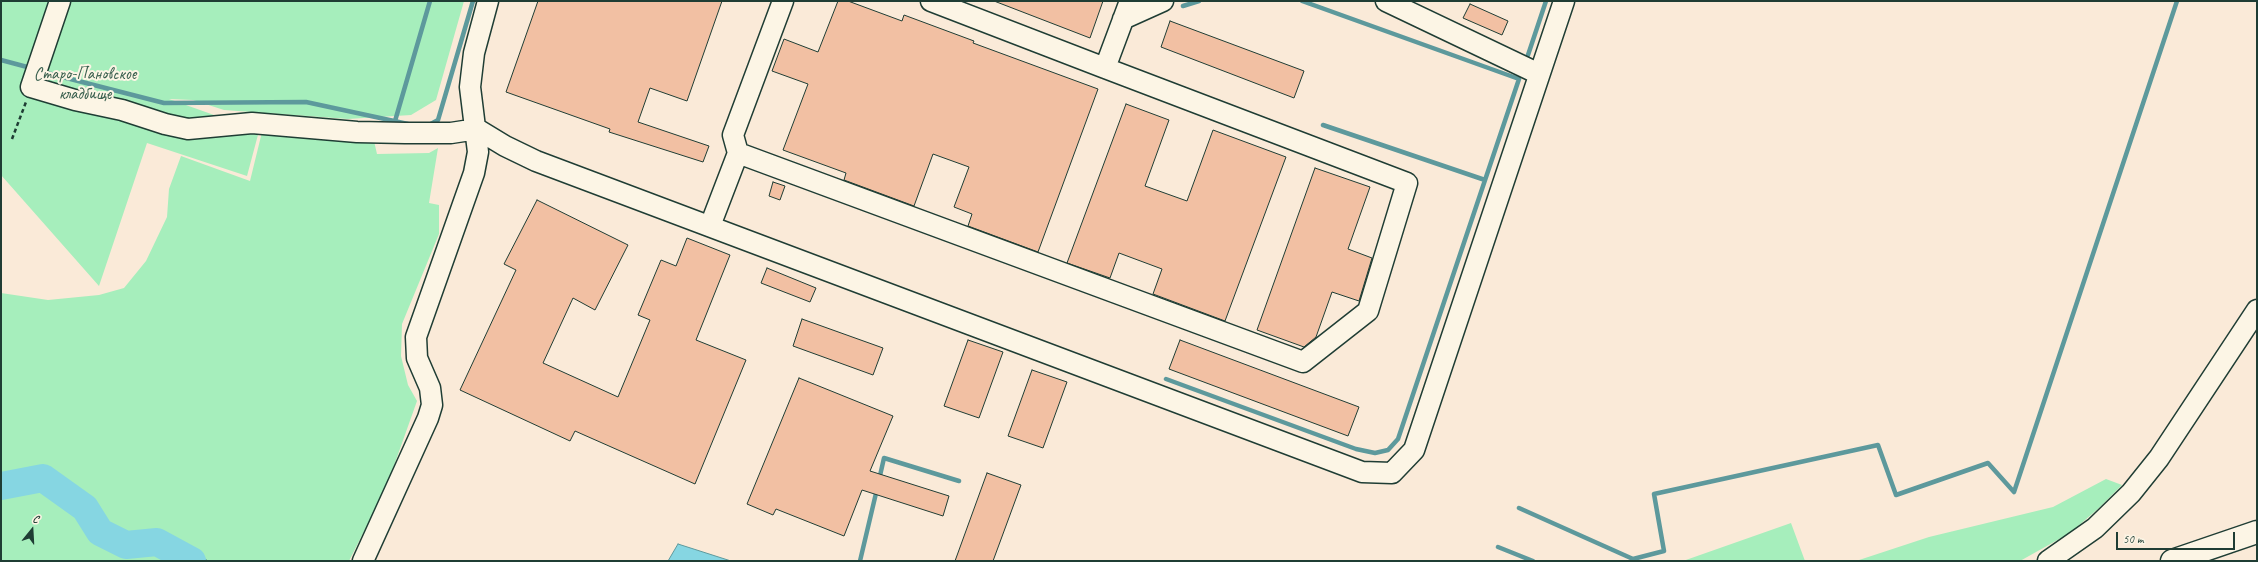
<!DOCTYPE html>
<html>
<head>
<meta charset="utf-8">
<style>
  body { margin:0 }
  #map { position:relative; width:2258px; height:562px; overflow:hidden; background:#faead8; font-family:Caveat,sans-serif }
  canvas { display:block }
  .frame { position:absolute; inset:0; border:2px solid #1f3d34; pointer-events:none }
  .north { position:absolute; left:12px; top:510px; width:40px; height:40px; -webkit-text-stroke:3px #fcf5e5; paint-order:stroke; rotate:18deg; font-size:11px; font-weight:700; line-height:16px; text-align:center; color:#1f3d34 }
  .north::after { content:''; display:block; margin:auto; width:14px; height:18px; background:#1f3d34; clip-path:polygon(50% 0,100% 100%,50% 72%,0 100%) }
  .scale { position:absolute; left:2116px; top:532px; width:119px; height:18px; box-sizing:border-box; border:2px solid #1f3d34; border-top:0; padding-left:5px; font-size:12px; line-height:14px; white-space:nowrap; color:#1f3d34; -webkit-text-stroke:3px #fcf5e5; paint-order:stroke }
</style>
</head>
<body>
<div id="map">
<canvas width="2258" height="562"></canvas>
<div class="frame"></div>
<div class="north">С</div>
<div class="scale">50 m</div>
</div>
<script>
const ctx = document.querySelector('canvas').getContext('2d');
ctx.lineJoin = 'round';
function fill(path, color) {
  ctx.fillStyle = color;
  ctx.fill(path, 'evenodd');
}
function poly(rows) {
  const path = new Path2D();
  for (const r of rows) {
    path.moveTo(r[0], r[1]);
    for (let i = 2; i < r.length; i += 2) path.lineTo(r[i], r[i + 1]);
  }
  return path;
}
function strokePath(path, color, width, dash) {
  ctx.strokeStyle = color;
  ctx.lineWidth = width;
  ctx.lineCap = dash ? 'butt' : 'round';
  ctx.setLineDash(dash || []);
  ctx.stroke(path);
}
function drawText(font, color, halo, rows, align = 'center') {
  ctx.font = font + ' Caveat,sans-serif';
  ctx.lineWidth = 4;
  ctx.setLineDash([]);
  ctx.textBaseline = 'middle';
  ctx.strokeStyle = halo;
  ctx.fillStyle = color;
  for (const [text, x, y, turn = 0] of rows) {
    ctx.save();
    ctx.translate(x, y);
    ctx.rotate((+turn || 0) * Math.PI / 180);
    ctx.textAlign = isNaN(turn) ? turn : align;
    if (halo) ctx.strokeText(text, 0, 0);
    ctx.fillText(text, 0, 0);
    ctx.restore();
  }
}
fill(poly([
  [1,1,464,1,436,100,411,115,348,119,224,110,193,100,169,99,259,131,247,176,147,143,99,286,1,175],
  [262,132,374,141,377,154,429,153,438,148,429,203,439,205,439,234,402,324,401,356,408,385,417,401,386,488,349,561,1,561,1,293,48,300,99,295,124,288,146,261,167,217,169,189,181,156,250,181],
  [2106,479,2122,485,2099,508,2070,533,2020,561,1856,561,1929,537,2053,507],
  [1791,523,1805,561,1683,561]
]), '#a6eebc');
const water = poly([
  [678,544,731,561,668,561,678,544]
]);
fill(water, '#86d6e2');
strokePath(water, '#5d999c', 1);
strokePath(poly([
  [1183,6,1199,1],
  [1528,55,1546,1],
  [1,60,31,68],
  [47,73,164,103,306,102,408,124],
  [395,121,430,1],
  [429,125,438,120,473,1],
  [1323,125,1485,180],
  [1166,379,1356,449,1375,453,1388,450,1398,439,1519,79,1302,1],
  [879,480,884,458,959,481],
  [1519,508,1633,559,1664,551,1654,494,1878,445,1896,495,1988,463,2014,492,2177,1],
  [1498,547,1533,561],
  [191,559,205,561],
  [860,561,877,489]
]), '#5d999c', 4.5);
strokePath(poly([
  [1,486,43,478,85,508,100,532,126,545,157,542,192,561]
]), '#86d6e2', 28);
const building = poly([
  [538,1,722,1,687,101,650,88,638,122,709,146,703,162,609,132,610,129,506,92,538,1],
  [838,1,848,1,902,21,904,15,974,41,973,43,1098,89,1038,252,968,226,972,214,954,207,969,167,933,154,914,206,844,180,846,173,783,150,808,84,772,71,784,39,818,52,838,1],
  [994,1,1103,1,1090,38,994,1],
  [1470,4,1508,21,1502,35,1463,18,1470,4],
  [1170,21,1304,71,1294,98,1161,47,1170,21],
  [1126,104,1169,120,1145,186,1187,201,1213,130,1286,157,1225,321,1153,294,1162,269,1119,253,1110,278,1067,263,1126,104],
  [1315,168,1370,187,1348,249,1372,258,1359,301,1332,292,1316,337,1304,347,1257,330,1315,168],
  [773,182,785,186,780,200,769,196,773,182],
  [537,200,628,245,595,310,573,298,543,363,618,397,650,320,638,315,661,260,676,266,687,238,730,255,696,340,746,360,695,484,575,431,570,441,460,390,516,270,504,264,537,200],
  [767,268,816,288,810,302,761,283,767,268],
  [802,319,883,348,873,375,793,346,802,319],
  [968,340,1003,352,979,418,944,406,968,340],
  [1180,340,1359,407,1348,436,1169,369,1180,340],
  [1032,370,1067,382,1043,448,1008,436,1032,370],
  [799,378,893,416,870,471,949,496,943,516,862,490,844,536,776,509,773,515,747,504,799,378],
  [987,473,1021,485,993,561,955,561,987,473]
]);
fill(building, '#f2c0a3');
strokePath(building, '#1f3d34', 1);
const minor = poly([
  [60,1,31,87,75,100,122,110,165,124,188,129,252,123,357,132,405,133,451,133,477,129,505,146,536,161,1362,472,1392,473,1414,450,1564,1],
  [931,1,1105,68,1130,1],
  [1386,1,1539,74],
  [1123,19,1163,1],
  [738,153,1303,362,1368,311,1407,183,1105,68],
  [710,226,738,153,733,135,783,1],
  [363,561,428,418,432,405,430,388,417,358,416,337,474,173,478,152,470,87,474,53,488,1],
  [2048,561,2095,528,2131,493,2159,458,2257,310]
]);
const highway = poly([
  [2172,561,2257,532]
]);
strokePath(minor, '#1f3d34', 23);
strokePath(highway, '#1f3d34', 25);
strokePath(poly([
  [12,139,26,102]
]), '#1f3d34', 2.5, [4, 3]);
strokePath(minor, '#fcf5e5', 20);
strokePath(highway, '#fcf5e5', 22);
drawText('17px', '#3a604f', '#fcf5e5', [
  ["Старо-Пановское",85,75],
  ["кладбище",85,95]
]);
</script>
</body>
</html>
